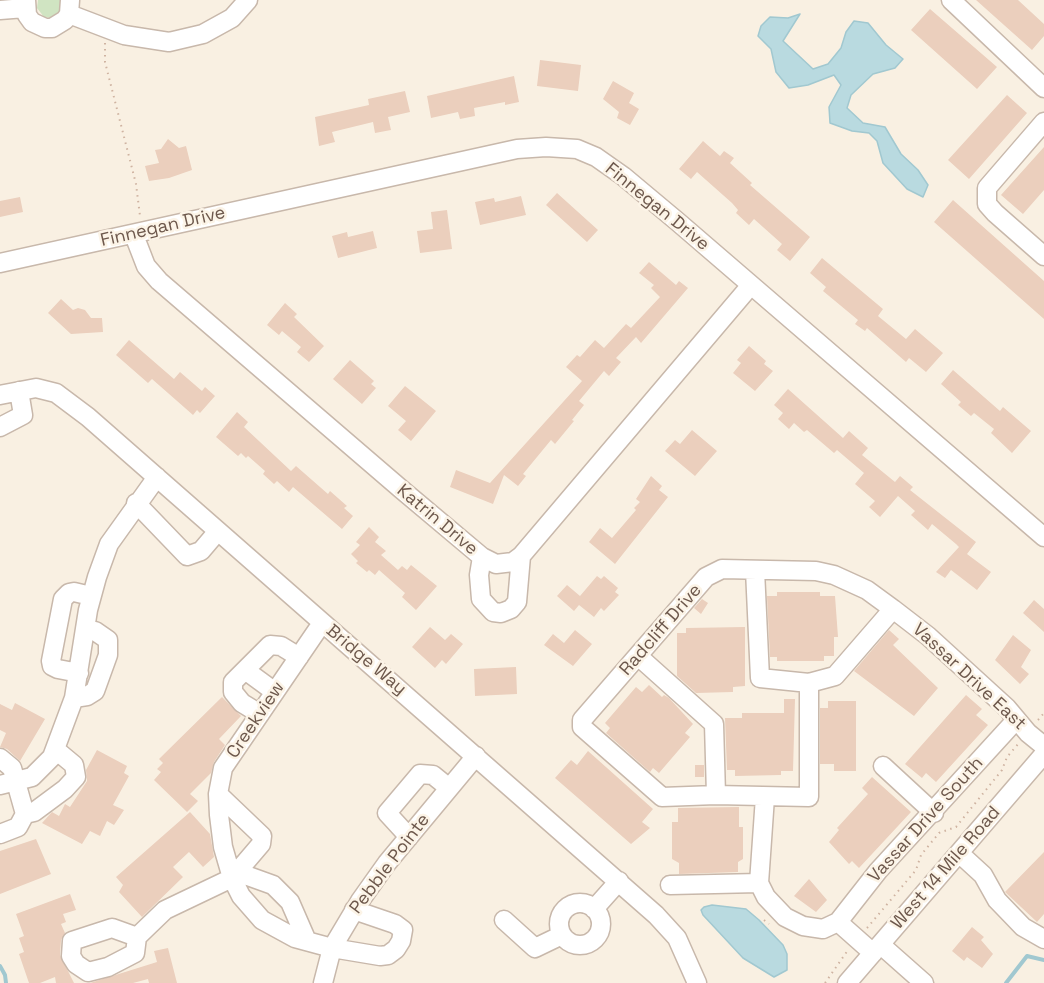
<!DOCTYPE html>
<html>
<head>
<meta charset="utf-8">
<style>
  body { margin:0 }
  canvas { display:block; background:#f9f0e2 }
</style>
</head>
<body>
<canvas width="1044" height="983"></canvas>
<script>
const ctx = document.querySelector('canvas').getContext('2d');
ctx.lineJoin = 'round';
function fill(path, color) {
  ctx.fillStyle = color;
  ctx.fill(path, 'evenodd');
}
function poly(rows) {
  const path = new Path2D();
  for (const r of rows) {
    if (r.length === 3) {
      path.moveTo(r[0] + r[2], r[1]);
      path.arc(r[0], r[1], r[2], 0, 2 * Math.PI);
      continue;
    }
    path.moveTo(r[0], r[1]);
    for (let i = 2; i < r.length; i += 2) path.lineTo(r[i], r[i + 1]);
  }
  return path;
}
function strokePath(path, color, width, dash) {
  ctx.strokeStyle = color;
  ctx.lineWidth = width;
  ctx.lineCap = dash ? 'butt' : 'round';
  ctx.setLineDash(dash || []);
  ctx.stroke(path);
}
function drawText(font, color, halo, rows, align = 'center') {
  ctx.font = font + ' "Space Grotesk",sans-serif';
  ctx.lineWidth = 5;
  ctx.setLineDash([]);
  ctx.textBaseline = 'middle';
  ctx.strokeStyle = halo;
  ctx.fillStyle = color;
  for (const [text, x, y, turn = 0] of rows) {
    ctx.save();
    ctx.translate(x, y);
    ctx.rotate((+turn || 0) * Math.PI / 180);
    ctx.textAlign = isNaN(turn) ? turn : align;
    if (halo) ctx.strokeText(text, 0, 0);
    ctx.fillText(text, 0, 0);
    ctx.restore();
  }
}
fill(poly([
  [38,0,60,0,61,11,51,18,44,17,37,8]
]), '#d0e4c2');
const water = poly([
  [800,14,783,41,813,69,828,64,841,48,846,32,854,21,868,23,886,45,903,59,895,68,873,74,851,95,847,108,863,123,885,127,901,154,918,170,928,185,923,197,907,189,883,163,877,141,869,133,852,131,830,123,829,107,841,85,834,75,808,85,789,88,776,72,771,49,758,36,761,26,770,17,788,18,800,14],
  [712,905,746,909,759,920,783,945,787,954,787,970,774,977,743,958,703,915,701,910,704,907,712,905]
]);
fill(water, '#b9dae0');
strokePath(water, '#a1c8d0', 1.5);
strokePath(poly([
  [0,966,5,975,6,983],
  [1006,983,1027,956,1044,960]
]), '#a1c8d0', 4);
fill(poly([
  [976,0,1018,0,1044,24,1044,36,1032,50],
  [930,9,997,67,977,89,911,30],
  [540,60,581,65,578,91,537,86],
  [514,76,519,102,505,105,505,102,474,108,475,116,460,119,458,112,431,118,427,96],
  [613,81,634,93,629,103,639,109,630,125,617,118,619,112,603,99],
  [405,91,410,112,388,117,391,130,375,133,373,122,332,132,335,142,319,146,315,117,369,105,368,99],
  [1007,95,1027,113,969,179,948,160],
  [168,139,179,148,186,146,192,170,169,178,149,181,145,166,159,163,155,150,161,149],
  [703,141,720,156,724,151,734,158,730,163,752,183,750,185,810,237,790,261,777,250,782,244,754,219,749,225,736,213,738,210,732,203,697,172,691,179,679,169],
  [1044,147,1044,190,1023,214,1001,195],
  [557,193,598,230,587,242,546,205],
  [521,196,526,215,480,225,475,202,494,198,495,202],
  [20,197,23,212,0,217,0,201],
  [953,200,1044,281,1044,319,934,222],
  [447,210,452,249,420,253,417,231,433,229,431,212],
  [373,231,377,248,338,258,332,236,347,232,348,237],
  [822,258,883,309,878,316,906,339,915,329,943,353,926,372,909,358,906,362,867,328,865,331,855,324,858,320,823,291,826,287,810,273],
  [649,262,676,285,679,281,688,288,641,343,636,337,616,358,621,362,609,376,604,371,579,401,584,405,572,420,574,421,555,444,551,440,523,474,526,476,518,486,504,475,493,504,450,487,456,470,490,483,582,381,566,367,577,355,580,357,595,340,604,348,626,324,631,328,660,297,651,288,654,285,639,273],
  [61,299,73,310,78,308,85,310,91,318,102,318,103,332,71,334,48,313],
  [285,303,297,314,294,317,324,346,309,362,297,352,301,347,282,331,279,335,267,325],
  [129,340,174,379,180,372,202,391,205,387,215,396,200,413,197,410,193,415,152,379,148,383,116,355],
  [749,346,766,361,764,364,773,371,755,391,733,373,741,363,737,360],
  [350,360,374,381,371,384,376,388,362,404,333,379],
  [953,370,1000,411,1003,407,1031,431,1012,453,991,433,994,429,974,413,971,416,958,405,961,402,941,384],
  [405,386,436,411,411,441,398,430,406,421,388,406],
  [788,389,843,438,849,431,868,448,862,455,895,482,900,476,913,487,910,490,976,542,967,554,991,572,977,590,951,570,945,578,936,572,959,547,956,544,932,524,928,530,911,515,915,511,898,496,880,517,869,507,875,501,855,484,864,473,837,450,834,453,807,430,804,432,794,423,789,429,778,419,783,413,774,405],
  [237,412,248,422,244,427,291,471,296,466,328,494,330,491,347,506,344,508,353,516,342,529,293,487,289,492,277,481,274,484,263,474,265,471,248,456,246,458,241,453,238,456,216,437],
  [692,430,717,451,695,476,665,451,675,440,680,444],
  [651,476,662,486,659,490,668,497,615,564,589,542,600,528,612,538,636,510,634,508,640,502,636,499],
  [369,527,379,537,375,542,386,551,381,555,398,570,402,566,407,570,411,565,437,586,416,610,402,597,405,593,379,570,375,575,369,570,367,572,356,563,358,561,351,554,360,545,356,542],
  [597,576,601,579,604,576,618,588,615,592,619,595,604,611,601,608,594,617,579,605,574,611,557,596,567,585,580,596],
  [777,592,820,592,820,596,835,596,838,637,834,637,834,656,824,656,824,661,777,661,777,657,770,657,767,596,777,596],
  [702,599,708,603,701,614,694,608],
  [1034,600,1044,609,1044,632,1023,613],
  [430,627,445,640,451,634,463,644,446,664,442,660,435,668,412,647],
  [745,627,745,686,733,687,733,692,696,693,677,676,677,633,686,633,686,628],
  [575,630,592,644,573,666,544,645,553,634,564,643],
  [889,630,899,639,893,645,938,688,914,716,854,671],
  [1013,635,1031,650,1021,667,1029,674,1020,684,995,660],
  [516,667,517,694,475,696,474,669],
  [649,685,662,697,664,695,669,698,693,724,685,733,690,737,659,773,653,768,650,772,606,733,610,728,605,723,636,687,642,692],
  [966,695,982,709,976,715,988,725,936,782,926,773,922,778,905,764],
  [222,697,241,716,219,739,225,745,214,762,211,773,190,794,198,801,187,812,154,780,161,772,157,769,163,763,159,759],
  [784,699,795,699,793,771,781,771,781,775,735,776,735,770,727,770,725,718,742,718,742,713,784,713],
  [828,701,856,701,856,771,834,771,834,764,820,764,820,708,828,708],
  [15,703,45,719,20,761,7,749,0,747,6,733,0,730,0,704,12,710],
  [97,750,127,766,124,773,129,776,113,805,124,810,114,825,107,821,100,836,90,831,82,844,42,823,52,812,59,816,65,804,70,807,87,781,86,770],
  [588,751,653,809,642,822,650,828,631,844,555,778,571,760,577,765],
  [695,765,704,765,704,777,695,777],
  [872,777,911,812,859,868,852,861,849,864,829,842,839,830,837,828,868,794,862,788],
  [739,807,739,827,743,827,743,859,738,862,738,872,679,874,679,863,672,859,672,822,678,822,678,808],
  [190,812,210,834,214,857,203,867,189,852,173,867,183,877,142,917,119,892,123,885,116,877],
  [36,839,51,874,0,894,0,851],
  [1044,852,1044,914,1037,922,1005,892],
  [809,879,827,900,816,912,794,896],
  [70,894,76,910,63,914,66,922,61,924,65,933,61,940,60,955,74,983,56,983,55,977,40,983,29,983,19,954,24,952,19,938,24,936,16,914],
  [972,927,984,937,981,940,993,954,982,968,967,957,964,961,952,951],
  [168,948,177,983,149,983,148,979,133,983,90,983,157,962,154,951]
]), '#ebcfbd');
const minor = poly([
  [26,0,27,15,32,22,45,28,52,28,65,20,69,14,70,0],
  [951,0,1044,88],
  [0,10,25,8],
  [69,14,124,35,169,42,203,34,232,18,248,0],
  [1044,122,987,188,987,204,995,213,1044,256],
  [134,235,146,266,159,281,401,489,482,557,496,564,513,562,521,556,751,285],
  [0,263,517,149,546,147,577,149,596,157,623,176,678,222,1044,537],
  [0,395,36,388,56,393,88,417,656,915,677,938,697,983],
  [0,427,23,415,19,391],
  [136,503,187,556,201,551,218,531],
  [482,557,479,575,481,599,493,612,501,613,511,609,517,602,521,556],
  [755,570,760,678,809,683,835,676,893,609],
  [322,623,223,768,218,794,219,815,223,847,232,878,241,896,262,920,295,938,332,948,380,956,388,955,396,949,401,941,403,930,395,924,354,910],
  [638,656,714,724,716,795],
  [245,670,275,692],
  [79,673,58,669,52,666,51,661,63,599,69,593,74,592,91,596],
  [809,683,809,797,716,795,662,797,582,727,582,720,706,577,722,569,816,571,834,575,867,590,893,609,928,636,1007,708,1028,733,1044,746],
  [74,698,87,696,95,691,108,655,108,640,95,631,85,629],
  [260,714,242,703,233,692,233,682,270,645,281,646,299,657],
  [0,758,12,768,25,814,18,827,0,834],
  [883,766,934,813],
  [0,785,32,777,52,757,74,698,88,610,97,577,109,544,157,477],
  [765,797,759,883,766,897,785,917,803,926,823,929,838,922,873,953],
  [25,814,34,812,65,789,76,777,74,765,56,750],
  [409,837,387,813,420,774,433,775,449,788],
  [959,853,983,875,997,900,1023,927,1044,939],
  [239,869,248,876,273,885,290,902,307,941],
  [670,885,759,883],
  [580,924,21],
  [594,909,619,881],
  [504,920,535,948,562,935],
  [838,922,878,871,1016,720],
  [137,937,135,953,108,967,88,972,76,964,71,956,72,941,112,928,137,937,165,910,232,878,261,844,262,836,218,794],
  [881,945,924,983],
  [323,983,332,948,360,901,387,863,476,756],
  [847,983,1044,754]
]);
strokePath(minor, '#c8b8ab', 21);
strokePath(poly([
  [105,43,105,62,136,184,140,216],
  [1038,720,1044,713],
  [764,920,769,924],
  [867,928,916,870,921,855,939,833,956,827,1002,770,1007,757,1019,743],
  [825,983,848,950]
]), '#cfb3a1', 2, [1.5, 4.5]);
strokePath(minor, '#fff', 18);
drawText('18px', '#6d584c', '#fcf4e7', [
  ["Finnegan Drive",657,207,39],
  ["Finnegan Drive",163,227,-13],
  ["Katrin Drive",437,520,40],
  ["Radcliff Drive",661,630,-49],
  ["Bridge Way",366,660,40],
  ["Vassar Drive East",969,677,43],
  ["Creekview",256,720,-56],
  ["Vassar Drive South",926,820,-48],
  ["Pebble Pointe",390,864,-53],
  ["West 14 Mile Road",946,868,-49]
]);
</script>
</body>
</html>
